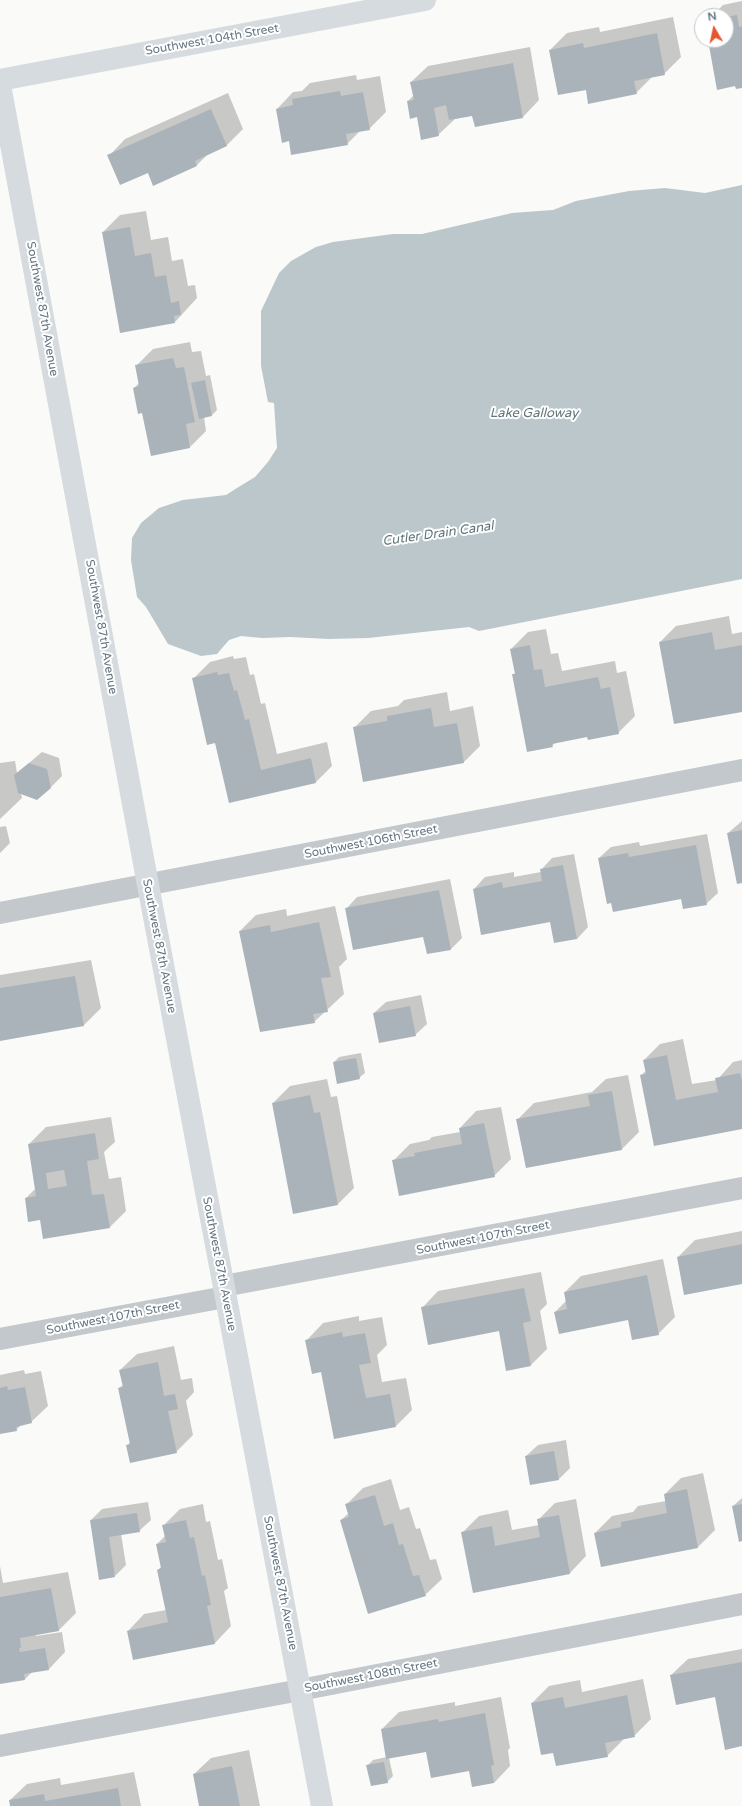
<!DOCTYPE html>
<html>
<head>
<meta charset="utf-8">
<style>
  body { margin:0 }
  #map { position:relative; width:742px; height:1806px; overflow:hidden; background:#fafaf8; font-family:"Varela Round",sans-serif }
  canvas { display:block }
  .north { position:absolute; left:694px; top:8px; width:40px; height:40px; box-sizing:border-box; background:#fff; border:1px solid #c1c8cd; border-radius:50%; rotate:351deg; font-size:11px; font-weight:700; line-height:16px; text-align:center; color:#657683 }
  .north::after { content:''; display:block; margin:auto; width:14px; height:18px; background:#e4572e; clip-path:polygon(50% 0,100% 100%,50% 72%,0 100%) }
</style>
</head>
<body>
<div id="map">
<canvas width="742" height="1806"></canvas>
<div class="north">N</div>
</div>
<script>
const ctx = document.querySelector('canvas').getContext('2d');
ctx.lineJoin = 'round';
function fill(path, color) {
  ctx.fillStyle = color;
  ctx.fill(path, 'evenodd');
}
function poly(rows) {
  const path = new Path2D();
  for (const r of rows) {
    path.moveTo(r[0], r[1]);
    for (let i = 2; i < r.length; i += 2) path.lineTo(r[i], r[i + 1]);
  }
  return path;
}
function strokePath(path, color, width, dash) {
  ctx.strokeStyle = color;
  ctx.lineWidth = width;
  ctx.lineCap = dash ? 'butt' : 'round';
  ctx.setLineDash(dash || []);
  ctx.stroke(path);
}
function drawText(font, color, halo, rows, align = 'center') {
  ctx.font = font + ' "Varela Round",sans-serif';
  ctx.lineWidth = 4;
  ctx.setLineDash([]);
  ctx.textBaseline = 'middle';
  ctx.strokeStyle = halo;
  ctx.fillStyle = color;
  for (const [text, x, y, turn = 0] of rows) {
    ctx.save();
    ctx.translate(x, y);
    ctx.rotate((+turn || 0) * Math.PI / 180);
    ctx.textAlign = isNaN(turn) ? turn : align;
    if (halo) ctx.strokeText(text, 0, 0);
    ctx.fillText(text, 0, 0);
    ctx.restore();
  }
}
fill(poly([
  [742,185,742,579,479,631,469,627,368,638,329,639,290,637,262,638,241,636,229,640,217,654,201,656,168,644,146,607,137,597,131,560,132,538,141,523,159,508,183,500,226,495,237,488,255,477,268,462,277,448,274,403,268,402,261,366,261,311,279,273,291,261,316,247,333,242,393,234,422,234,512,213,553,210,576,201,629,191,665,188,705,193]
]), '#bbc7cb');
fill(poly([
  [742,1,742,87,709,40,726,40,726,16,712,16,723,5],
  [673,17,681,57,664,74,653,76,636,93,587,89,550,50,567,33,599,27,600,32],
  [530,47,539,100,523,117,473,115,455,119,438,135,408,101,414,95,411,82,428,66],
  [356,75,357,80,380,76,386,112,369,129,361,130,347,144,277,109,293,92,302,91,310,83],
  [228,93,243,129,227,145,209,153,197,165,154,184,148,171,109,156,125,139],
  [146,211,151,240,168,237,172,261,183,259,188,286,195,285,197,298,175,322,103,232,120,215],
  [190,342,192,352,201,351,206,376,210,375,217,410,212,415,204,417,206,431,190,447,142,412,134,388,139,383,136,366,153,349],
  [729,616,732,634,742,632,742,711,660,642,676,626],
  [546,629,551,654,558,653,562,671,615,661,617,673,626,671,635,716,618,733,588,736,556,742,552,746,513,675,516,672,511,649,528,632],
  [233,656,234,659,246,657,250,675,254,674,261,704,265,703,277,754,327,742,332,766,316,782,229,802,216,742,193,679,210,662],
  [447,692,450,711,473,706,480,746,464,762,354,728,371,711,398,706,404,700],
  [42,752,59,758,62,776,51,787,21,793,22,798,0,819,0,763,15,761,17,773],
  [742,821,742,882,728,833],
  [6,826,10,843,0,853,0,827],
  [707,834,718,893,706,904,682,898,599,858,611,847,639,842,640,846],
  [574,854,588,927,577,939,550,921,482,934,474,889,485,877,514,872,514,877,541,872,541,870,552,858],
  [450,879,462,938,451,949,428,953,424,936,346,909,357,897],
  [335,906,347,959,339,967,344,994,314,1022,240,931,256,915,286,909,287,916],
  [91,960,101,1008,84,1025,0,1040,0,975],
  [421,995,427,1024,415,1035,374,1013,386,1002],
  [683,1039,692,1084,717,1080,733,1062,742,1060,742,1128,655,1145,641,1075,646,1071,644,1060,660,1044],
  [361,1053,365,1073,359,1078,334,1062,339,1057],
  [628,1075,639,1132,622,1149,526,1167,517,1120,534,1103,592,1092,606,1079],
  [327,1079,331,1097,337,1096,354,1188,338,1204,273,1103,290,1086],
  [501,1107,511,1159,494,1176,393,1161,410,1144,429,1140,432,1137,460,1132,460,1128,476,1111],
  [111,1117,115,1142,104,1152,109,1179,121,1177,126,1211,110,1227,41,1219,26,1198,36,1188,29,1144,46,1127],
  [742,1231,742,1283,678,1257,695,1240],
  [663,1259,675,1317,658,1334,629,1319,555,1312,566,1301,565,1292,581,1276],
  [541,1272,547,1304,540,1311,547,1349,530,1366,500,1330,422,1308,438,1291],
  [359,1316,359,1321,382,1317,387,1345,377,1355,382,1382,406,1378,412,1410,396,1426,321,1371,307,1340,323,1323],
  [174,1346,181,1380,192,1378,194,1392,186,1401,193,1435,176,1452,128,1445,130,1442,119,1388,123,1385,120,1370,137,1354],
  [24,1370,25,1374,41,1371,48,1406,31,1422,22,1424,16,1430,0,1433,0,1375],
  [566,1440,570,1468,559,1479,526,1456,538,1445],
  [703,1473,715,1530,698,1547,601,1566,595,1533,612,1516,633,1512,638,1506,666,1501,665,1494,681,1478],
  [391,1479,400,1510,409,1507,416,1529,420,1528,430,1560,436,1559,442,1579,425,1595,341,1520,349,1513,346,1505,363,1488],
  [742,1498,742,1540,733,1506],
  [576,1499,586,1556,570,1573,474,1592,463,1532,479,1516,508,1510,512,1530,539,1525,538,1520,555,1503],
  [148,1502,151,1520,139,1531,121,1534,126,1565,115,1576,91,1520,102,1509],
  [203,1504,206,1522,210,1521,218,1560,222,1559,228,1588,224,1591,231,1626,215,1643,128,1631,144,1614,166,1610,158,1570,162,1566,157,1544,165,1536,163,1526,180,1509],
  [0,1566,3,1583,68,1572,76,1613,59,1630,36,1634,36,1636,62,1632,65,1652,49,1669,32,1672,25,1679,0,1683],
  [742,1649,742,1745,716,1696,671,1675,688,1659],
  [643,1679,651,1719,634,1736,624,1739,607,1756,554,1751,532,1703,549,1686,580,1680,582,1692],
  [501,1697,510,1748,508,1750,510,1766,494,1783,427,1751,389,1758,393,1776,387,1782,367,1766,373,1760,387,1757,382,1729,399,1712,455,1702,455,1706],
  [249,1750,260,1806,200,1806,194,1774,211,1758],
  [134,1772,141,1806,11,1806,10,1800,27,1784,60,1778,61,1785]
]), '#0003');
fill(poly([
  [737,15,739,27,742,26,742,88,736,89,735,86,717,90,708,40,726,40,726,17],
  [657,33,665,75,634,81,637,94,588,104,586,90,558,95,549,50,583,43,584,48],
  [513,63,523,118,475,127,472,116,449,120,446,105,434,108,439,136,421,140,417,117,410,119,407,101,414,100,410,82],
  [340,91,341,96,363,92,370,130,346,134,348,145,291,155,289,141,282,143,276,109,293,105,292,99],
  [211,109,227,146,195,161,197,166,153,186,148,173,120,185,107,155],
  [130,227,135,256,151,253,155,277,166,275,171,303,179,301,181,315,174,316,175,323,120,333,102,232],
  [173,358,176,368,184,367,195,422,186,424,190,448,151,456,142,413,138,414,133,388,139,386,135,365],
  [205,380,212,416,199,419,191,383],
  [712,632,715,650,742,645,742,712,674,724,659,642],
  [530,645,534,670,542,669,545,687,598,677,601,689,610,687,619,734,588,740,587,737,552,744,553,747,527,752,512,674,515,674,510,649],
  [217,672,218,675,229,673,234,691,237,690,245,720,249,719,261,770,311,758,316,783,229,803,215,743,207,745,192,678],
  [431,708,434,727,457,723,464,763,363,782,353,727,387,721,387,716],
  [29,763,47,769,51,788,37,800,18,793,14,775],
  [742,830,742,883,737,884,727,833],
  [696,845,707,905,683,909,681,899,613,912,611,903,607,904,598,858,628,853,629,857],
  [563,865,577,939,554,943,550,922,481,935,473,889,502,882,503,888,542,881,540,869],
  [439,890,451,950,427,954,423,937,353,950,345,908],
  [319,922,331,977,321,978,328,1012,313,1014,315,1023,260,1032,239,931,270,925,271,932],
  [75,976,84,1026,0,1041,0,988],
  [410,1006,416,1036,379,1043,373,1013],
  [667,1055,676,1100,718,1092,715,1078,740,1073,742,1081,742,1129,654,1146,640,1075,646,1074,643,1060],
  [356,1058,360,1079,337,1084,333,1062],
  [612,1091,622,1150,526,1168,516,1119,590,1106,588,1095],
  [310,1095,314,1113,320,1112,338,1205,293,1214,272,1103],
  [484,1123,495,1177,399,1196,392,1160,415,1156,414,1153,462,1144,459,1128],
  [95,1133,99,1159,87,1161,92,1195,104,1194,110,1228,43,1239,40,1220,28,1222,25,1198,36,1196,28,1144],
  [64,1170,67,1186,48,1189,46,1173],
  [742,1244,742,1284,684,1295,677,1257],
  [647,1275,659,1335,632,1340,628,1320,559,1334,554,1312,567,1309,564,1292],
  [524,1288,531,1321,523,1323,531,1366,506,1371,499,1331,428,1345,421,1307],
  [342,1332,343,1337,365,1333,371,1363,359,1365,366,1398,390,1394,396,1427,334,1439,321,1372,312,1374,305,1340],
  [158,1362,164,1396,175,1394,178,1409,168,1411,177,1453,130,1463,126,1445,130,1444,118,1388,123,1387,119,1370],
  [7,1386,8,1390,25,1387,32,1423,16,1427,17,1431,0,1434,0,1388],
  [554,1451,559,1480,530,1485,525,1456],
  [687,1489,698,1548,601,1567,594,1533,621,1527,621,1522,667,1513,664,1494],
  [375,1495,384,1526,393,1523,399,1545,403,1544,413,1576,419,1575,426,1596,368,1614,340,1520,349,1517,345,1504],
  [742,1504,742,1541,739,1542,732,1506],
  [137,1513,140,1532,109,1537,115,1577,99,1580,90,1520],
  [559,1515,570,1574,473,1593,461,1532,492,1526,495,1546,540,1537,537,1519],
  [186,1520,190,1538,194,1537,202,1576,205,1575,211,1605,207,1606,215,1644,133,1660,127,1631,168,1622,157,1570,161,1568,156,1544,166,1542,162,1525],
  [51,1588,59,1631,20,1638,21,1648,19,1648,20,1652,45,1648,49,1670,24,1674,25,1680,0,1684,0,1597],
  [742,1662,742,1746,725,1750,715,1697,676,1705,670,1675],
  [627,1695,635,1737,605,1743,608,1757,556,1766,553,1753,541,1755,531,1703,563,1697,565,1708],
  [485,1713,494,1765,491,1766,494,1783,472,1787,469,1771,431,1778,426,1752,386,1759,381,1729,438,1719,439,1722],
  [384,1762,388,1783,371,1786,366,1765],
  [232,1766,240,1806,199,1806,193,1774],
  [118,1788,121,1806,10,1806,9,1800,44,1794,45,1801]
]), '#aab3b9');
strokePath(poly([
  [0,913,742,770],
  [224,1286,742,1188],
  [0,1339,225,1297],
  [0,1746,300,1690,742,1604]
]), '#c3c8cc', 22);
strokePath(poly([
  [0,80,425,0],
  [0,85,148,885,322,1806]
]), '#d6dbdf', 22);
drawText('12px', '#657683', '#fff', [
  ["Southwest 104th Street",212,40,-10],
  ["Southwest 87th Avenue",42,309,80],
  ["Southwest 87th Avenue",101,627,80],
  ["Southwest 106th Street",371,842,-11],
  ["Southwest 87th Avenue",159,946,79],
  ["Southwest 107th Street",483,1238,-11],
  ["Southwest 87th Avenue",219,1264,79],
  ["Southwest 107th Street",113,1318,-11],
  ["Southwest 87th Avenue",280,1583,79],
  ["Southwest 108th Street",371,1676,-11]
]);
drawText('italic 13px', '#60757c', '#fff', [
  ["Lake Galloway",534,414],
  ["Cutler Drain Canal",438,534,-8]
]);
</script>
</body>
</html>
